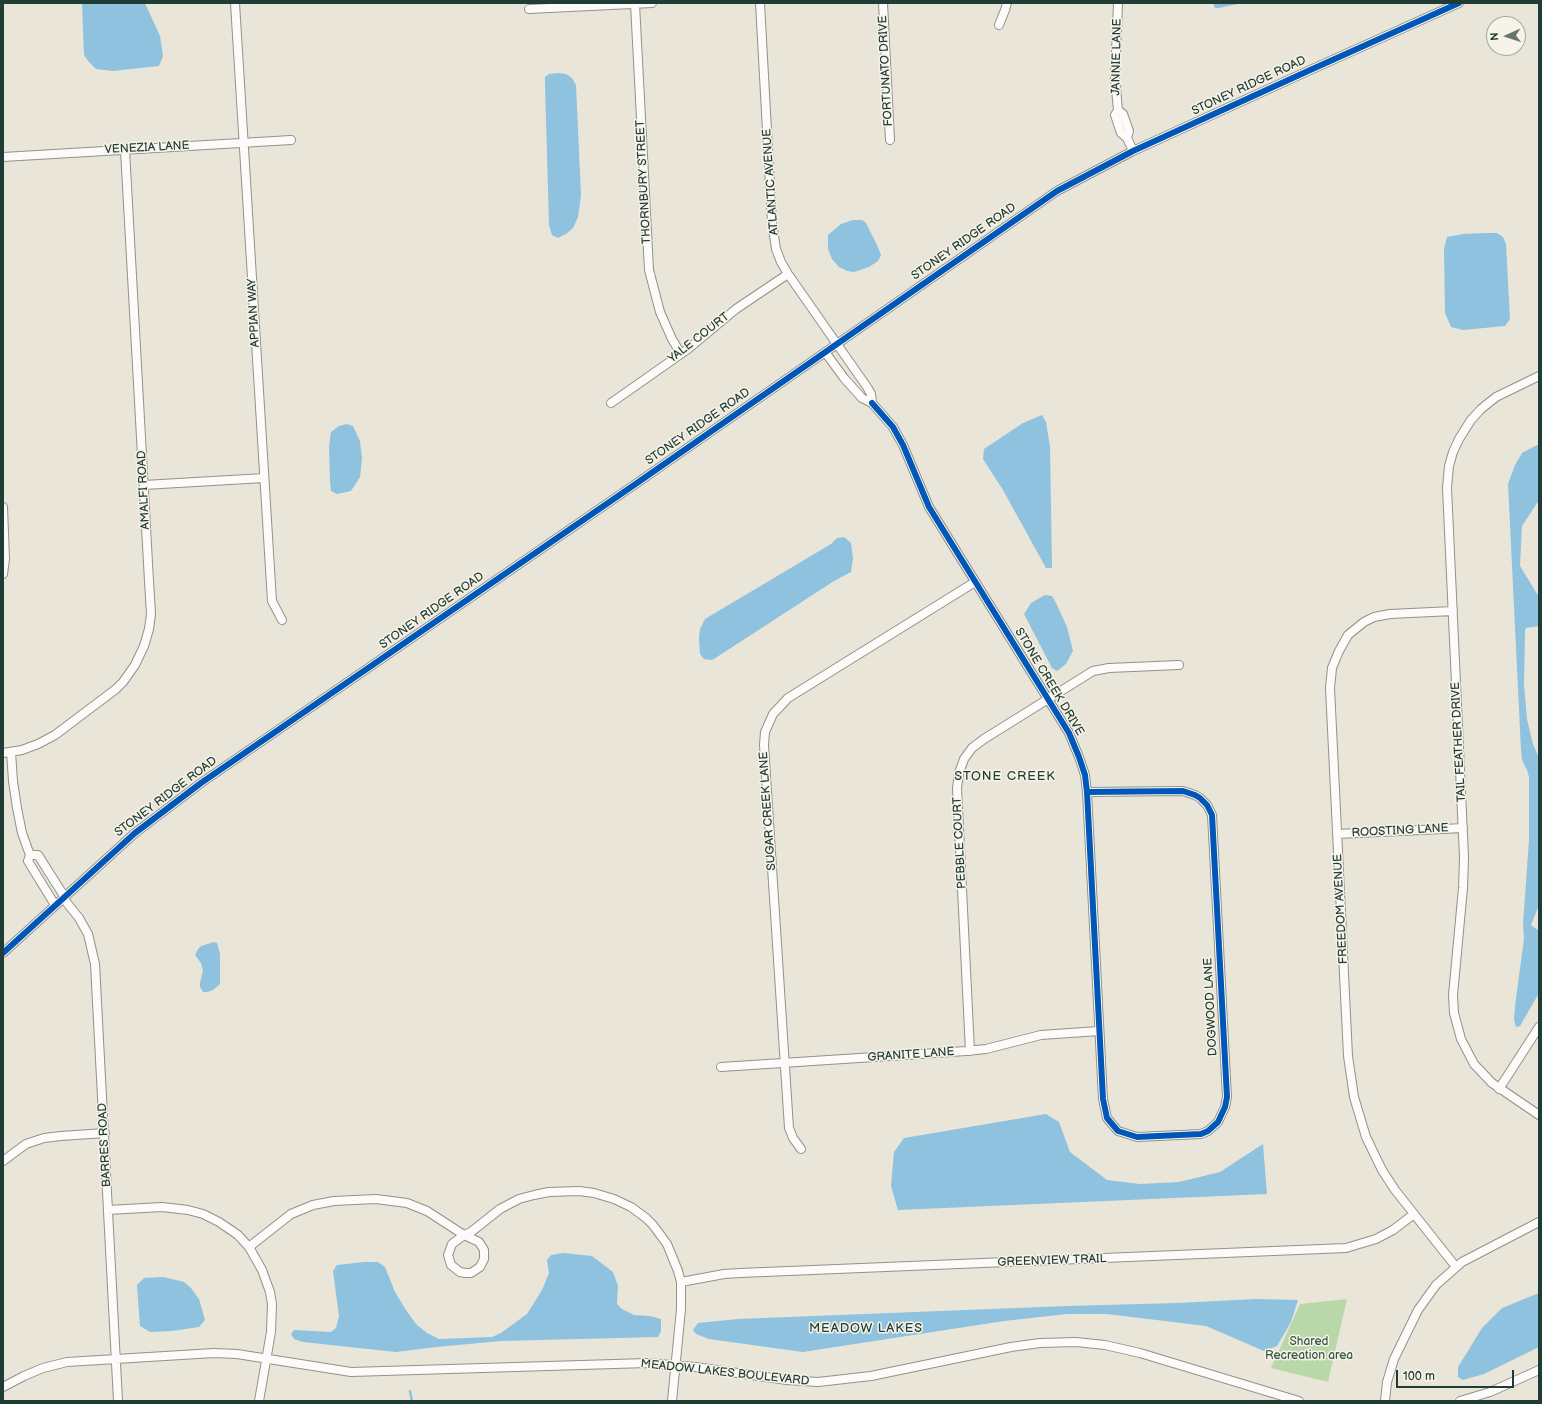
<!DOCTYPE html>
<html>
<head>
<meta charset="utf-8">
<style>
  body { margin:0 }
  #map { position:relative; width:1542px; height:1404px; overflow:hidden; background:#eae5d9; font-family:"Balsamiq Sans",sans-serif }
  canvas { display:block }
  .frame { position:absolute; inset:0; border:4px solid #1f3d34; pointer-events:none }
  .north { position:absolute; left:1486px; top:16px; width:40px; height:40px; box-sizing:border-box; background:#f7f3e8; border:1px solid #a1aaa0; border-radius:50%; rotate:267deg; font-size:11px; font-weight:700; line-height:16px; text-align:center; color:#1f3d34 }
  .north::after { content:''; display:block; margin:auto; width:14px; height:18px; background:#66786e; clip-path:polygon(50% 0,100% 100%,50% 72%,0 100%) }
  .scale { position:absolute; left:1396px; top:1370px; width:118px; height:18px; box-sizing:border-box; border:2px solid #1f3d34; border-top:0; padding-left:5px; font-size:12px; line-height:14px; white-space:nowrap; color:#1f3d34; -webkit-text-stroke:3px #f7f3e8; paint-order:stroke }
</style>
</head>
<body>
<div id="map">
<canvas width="1542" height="1404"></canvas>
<div class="frame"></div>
<div class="north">N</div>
<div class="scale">100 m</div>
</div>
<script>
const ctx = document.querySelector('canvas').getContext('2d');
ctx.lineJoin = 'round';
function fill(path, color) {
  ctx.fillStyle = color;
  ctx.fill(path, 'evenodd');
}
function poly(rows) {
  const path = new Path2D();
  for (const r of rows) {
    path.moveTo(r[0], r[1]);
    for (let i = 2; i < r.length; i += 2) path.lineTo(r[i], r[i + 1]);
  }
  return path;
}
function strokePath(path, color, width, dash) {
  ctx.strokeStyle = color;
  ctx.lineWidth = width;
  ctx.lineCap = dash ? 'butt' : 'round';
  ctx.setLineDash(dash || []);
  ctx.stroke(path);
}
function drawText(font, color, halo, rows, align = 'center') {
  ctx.font = font + ' "Balsamiq Sans",sans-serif';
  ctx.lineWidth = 3;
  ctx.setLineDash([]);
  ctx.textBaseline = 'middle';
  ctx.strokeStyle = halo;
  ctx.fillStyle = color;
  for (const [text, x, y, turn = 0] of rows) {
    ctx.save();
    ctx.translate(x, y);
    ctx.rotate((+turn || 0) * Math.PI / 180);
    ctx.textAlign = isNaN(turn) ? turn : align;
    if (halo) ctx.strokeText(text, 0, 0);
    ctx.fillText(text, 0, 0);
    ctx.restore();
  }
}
fill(poly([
  [1347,1299,1328,1382,1271,1368,1300,1304]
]), '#b9d8aa');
fill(poly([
  [82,3,145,3,160,36,163,56,159,66,113,71,96,69,89,62,84,55],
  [1213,3,1242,3,1219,8,1215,8],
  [558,73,566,74,572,78,576,85,581,195,578,217,573,228,566,234,558,238,552,235,549,225,545,84,545,77,549,74],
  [853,220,862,220,866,223,877,245,881,255,878,261,869,267,854,272,847,271,839,267,832,259,828,249,828,235,841,224],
  [1486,233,1497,233,1503,237,1506,244,1510,319,1505,326,1463,330,1451,327,1445,313,1444,249,1447,237,1463,234],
  [1042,415,1046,422,1050,447,1052,568,1046,568,1003,490,983,459,984,449,1023,423],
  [347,424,353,426,360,441,362,458,360,477,351,491,337,494,331,491,330,481,329,446,331,432,339,426],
  [1539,444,1539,500,1522,526,1520,566,1539,597,1539,626,1526,628,1525,631,1524,685,1527,719,1533,744,1539,758,1539,905,1531,925,1539,931,1539,993,1520,1026,1516,1027,1514,1019,1515,1006,1524,939,1523,924,1529,840,1529,777,1527,770,1522,760,1521,750,1508,484,1515,465,1522,453],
  [844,537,851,543,853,559,851,572,834,581,717,657,712,660,704,659,700,654,699,638,700,629,705,619,831,544,837,538],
  [1045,595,1052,596,1056,603,1067,627,1073,651,1066,664,1057,671,1052,668,1024,614,1031,603],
  [214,942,217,943,220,954,220,984,213,990,208,992,203,992,200,987,200,983,203,970,201,963,195,955,198,949,201,946],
  [1046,1114,1059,1122,1070,1152,1107,1180,1140,1184,1179,1182,1220,1172,1263,1144,1267,1194,898,1210,891,1186,894,1152,904,1138],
  [564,1253,592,1256,613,1272,618,1286,617,1304,622,1309,634,1315,650,1316,661,1319,661,1331,658,1337,501,1341,436,1347,396,1352,303,1342,294,1339,291,1334,294,1330,331,1332,336,1328,339,1316,333,1271,337,1265,364,1262,378,1262,385,1267,395,1292,406,1310,416,1324,427,1333,439,1339,492,1337,501,1333,527,1314,542,1290,549,1273,547,1260,551,1255],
  [163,1277,184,1282,191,1288,199,1299,205,1320,199,1327,172,1331,150,1332,140,1326,137,1285,144,1278],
  [1539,1293,1539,1347,1484,1374,1463,1380,1458,1377,1458,1367,1482,1328,1502,1308],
  [1256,1299,1298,1300,1291,1322,1277,1346,1264,1351,1206,1326,1107,1314,1067,1314,1004,1321,803,1352,709,1339,696,1334,693,1330,698,1323,738,1319,1067,1306,1178,1303]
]), '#8ec2de');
strokePath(poly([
  [410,1391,412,1401]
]), '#8ec2de', 2.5);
const minor = poly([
  [235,3,272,601,282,620],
  [760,3,772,222,776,249,781,262,788,274,867,387,871,394,872,403,862,398,844,378,825,352],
  [883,3,890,140],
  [1118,3,1115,78,1118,110,1115,115,1121,133,1127,138,1133,151],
  [635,4,649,270,660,312,672,339,681,354],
  [529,9,652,3],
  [999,25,1005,10,1007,3],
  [1118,110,1123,114,1129,131,1127,138],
  [3,157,291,140],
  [1539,376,1496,397,1481,409,1471,420,1459,439,1453,452,1449,466,1447,488,1464,857,1463,888,1453,995,1454,1013,1461,1039,1474,1064,1492,1083,1539,1115],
  [611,403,688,349,736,309,788,274],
  [872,403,893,427,903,445,929,507,1069,733,1079,757,1085,775,1087,792,1103,1099,1107,1118,1118,1131,1137,1137,1201,1134,1208,1131,1218,1122,1225,1107,1227,1097,1212,815,1207,805,1200,798,1195,795,1183,791,1087,792],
  [144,485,264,478],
  [3,507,5,559,3,574],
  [1453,611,1390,614,1374,617,1364,622,1348,635,1339,651,1332,668,1330,688,1348,1056,1354,1097,1366,1137,1382,1170,1395,1190,1456,1267],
  [11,752,13,781,17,808,22,833,30,855],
  [3,753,22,750,38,744,55,735,116,689,123,682,135,665,144,646,149,629,151,614,149,581,125,150],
  [1337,834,1463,828],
  [63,898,79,918,88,934,95,964,118,1401],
  [55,905,28,861,30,855,38,855,64,896],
  [3,953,135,833,201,783,637,483,1057,191,1133,151,1308,71,1459,3],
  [970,1051,957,788,959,773,964,759,972,748,984,739,1093,671,1109,668,1179,665],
  [721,1067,966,1051,986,1049,1041,1035,1099,1031],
  [1499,1089,1539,1027],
  [801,1149,793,1138,789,1128,764,745,765,732,773,714,788,698,975,582],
  [3,1161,26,1144,44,1138,61,1136,105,1133],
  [108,1210,162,1207,188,1210,203,1214,219,1222,238,1235,249,1247,262,1270,270,1292,272,1304,271,1332,259,1401],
  [464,1235,479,1242,484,1250,484,1259,480,1267,471,1273,465,1273,460,1272,451,1265,448,1255,452,1244,464,1235],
  [249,1247,291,1214,313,1205,334,1201,376,1199,407,1203,427,1211,464,1235,471,1232,500,1209,519,1199,534,1195,549,1192,579,1191,594,1193,614,1199,631,1207,646,1218,653,1225,667,1244,678,1271,681,1282,681,1309,672,1401],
  [681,1282,724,1274,740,1273,1346,1248,1376,1239,1393,1230,1414,1214],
  [3,1387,24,1376,43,1368,67,1362,214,1353,237,1354,351,1372,647,1363,695,1367,787,1380,818,1382,871,1376,1011,1347,1040,1343,1076,1342,1105,1345,1140,1353,1299,1401],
  [1385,1401,1387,1382,1394,1359,1418,1310,1436,1285,1462,1262,1539,1222],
  [1460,1401,1490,1392,1539,1370]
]);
strokePath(minor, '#90928b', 10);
strokePath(minor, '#fcfbf9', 8);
strokePath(poly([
  [872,403,893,427,903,445,929,507,1069,733,1079,757,1085,775,1087,792,1103,1099,1107,1118,1118,1131,1137,1137,1201,1134,1208,1131,1218,1122,1225,1107,1227,1097,1212,815,1207,805,1200,798,1195,795,1183,791,1087,792],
  [3,953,135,833,201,783,637,483,1057,191,1133,151,1308,71,1459,3]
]), '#0057b8', 6);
drawText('12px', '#1f3d34', '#f7f3e8', [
  ["JANNIE LANE",1117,57,-89],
  ["FORTUNATO DRIVE",886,71,-93],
  ["STONEY RIDGE ROAD",1249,86,-25],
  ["VENEZIA LANE",147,148,-3],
  ["THORNBURY STREET",644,182,-93],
  ["ATLANTIC AVENUE",771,182,-94],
  ["STONEY RIDGE ROAD",964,242,-35],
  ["APPIAN WAY",254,313,-93],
  ["YALE COURT",699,338,-38],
  ["STONEY RIDGE ROAD",698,427,-35],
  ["AMALFI ROAD",144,490,-93],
  ["STONEY RIDGE ROAD",432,611,-35],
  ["STONE CREEK DRIVE",1049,682,59],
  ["TAIL FEATHER DRIVE",1459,742,-93],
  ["STONEY RIDGE ROAD",166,797,-37],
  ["SUGAR CREEK LANE",768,811,-94],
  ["ROOSTING LANE",1400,831,-3],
  ["PEBBLE COURT",960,843,-93],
  ["FREEDOM AVENUE",1341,909,-93],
  ["DOGWOOD LANE",1211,1007,-93],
  ["GRANITE LANE",911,1055,-4],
  ["BARRES ROAD",105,1145,-93],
  ["GREENVIEW TRAIL",1052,1261,-2],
  ["MEADOW LAKES BOULEVARD",725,1373,6]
]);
drawText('12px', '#365a44', '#f7f3e8', [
  ["Shared",1309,1342],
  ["Recreation area",1309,1356]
]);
ctx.letterSpacing = '1px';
drawText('13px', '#1f3d34', '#f7f3e8', [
  ["STONE CREEK",1005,777],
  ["MEADOW LAKES",866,1329]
]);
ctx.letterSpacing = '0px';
</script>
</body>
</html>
